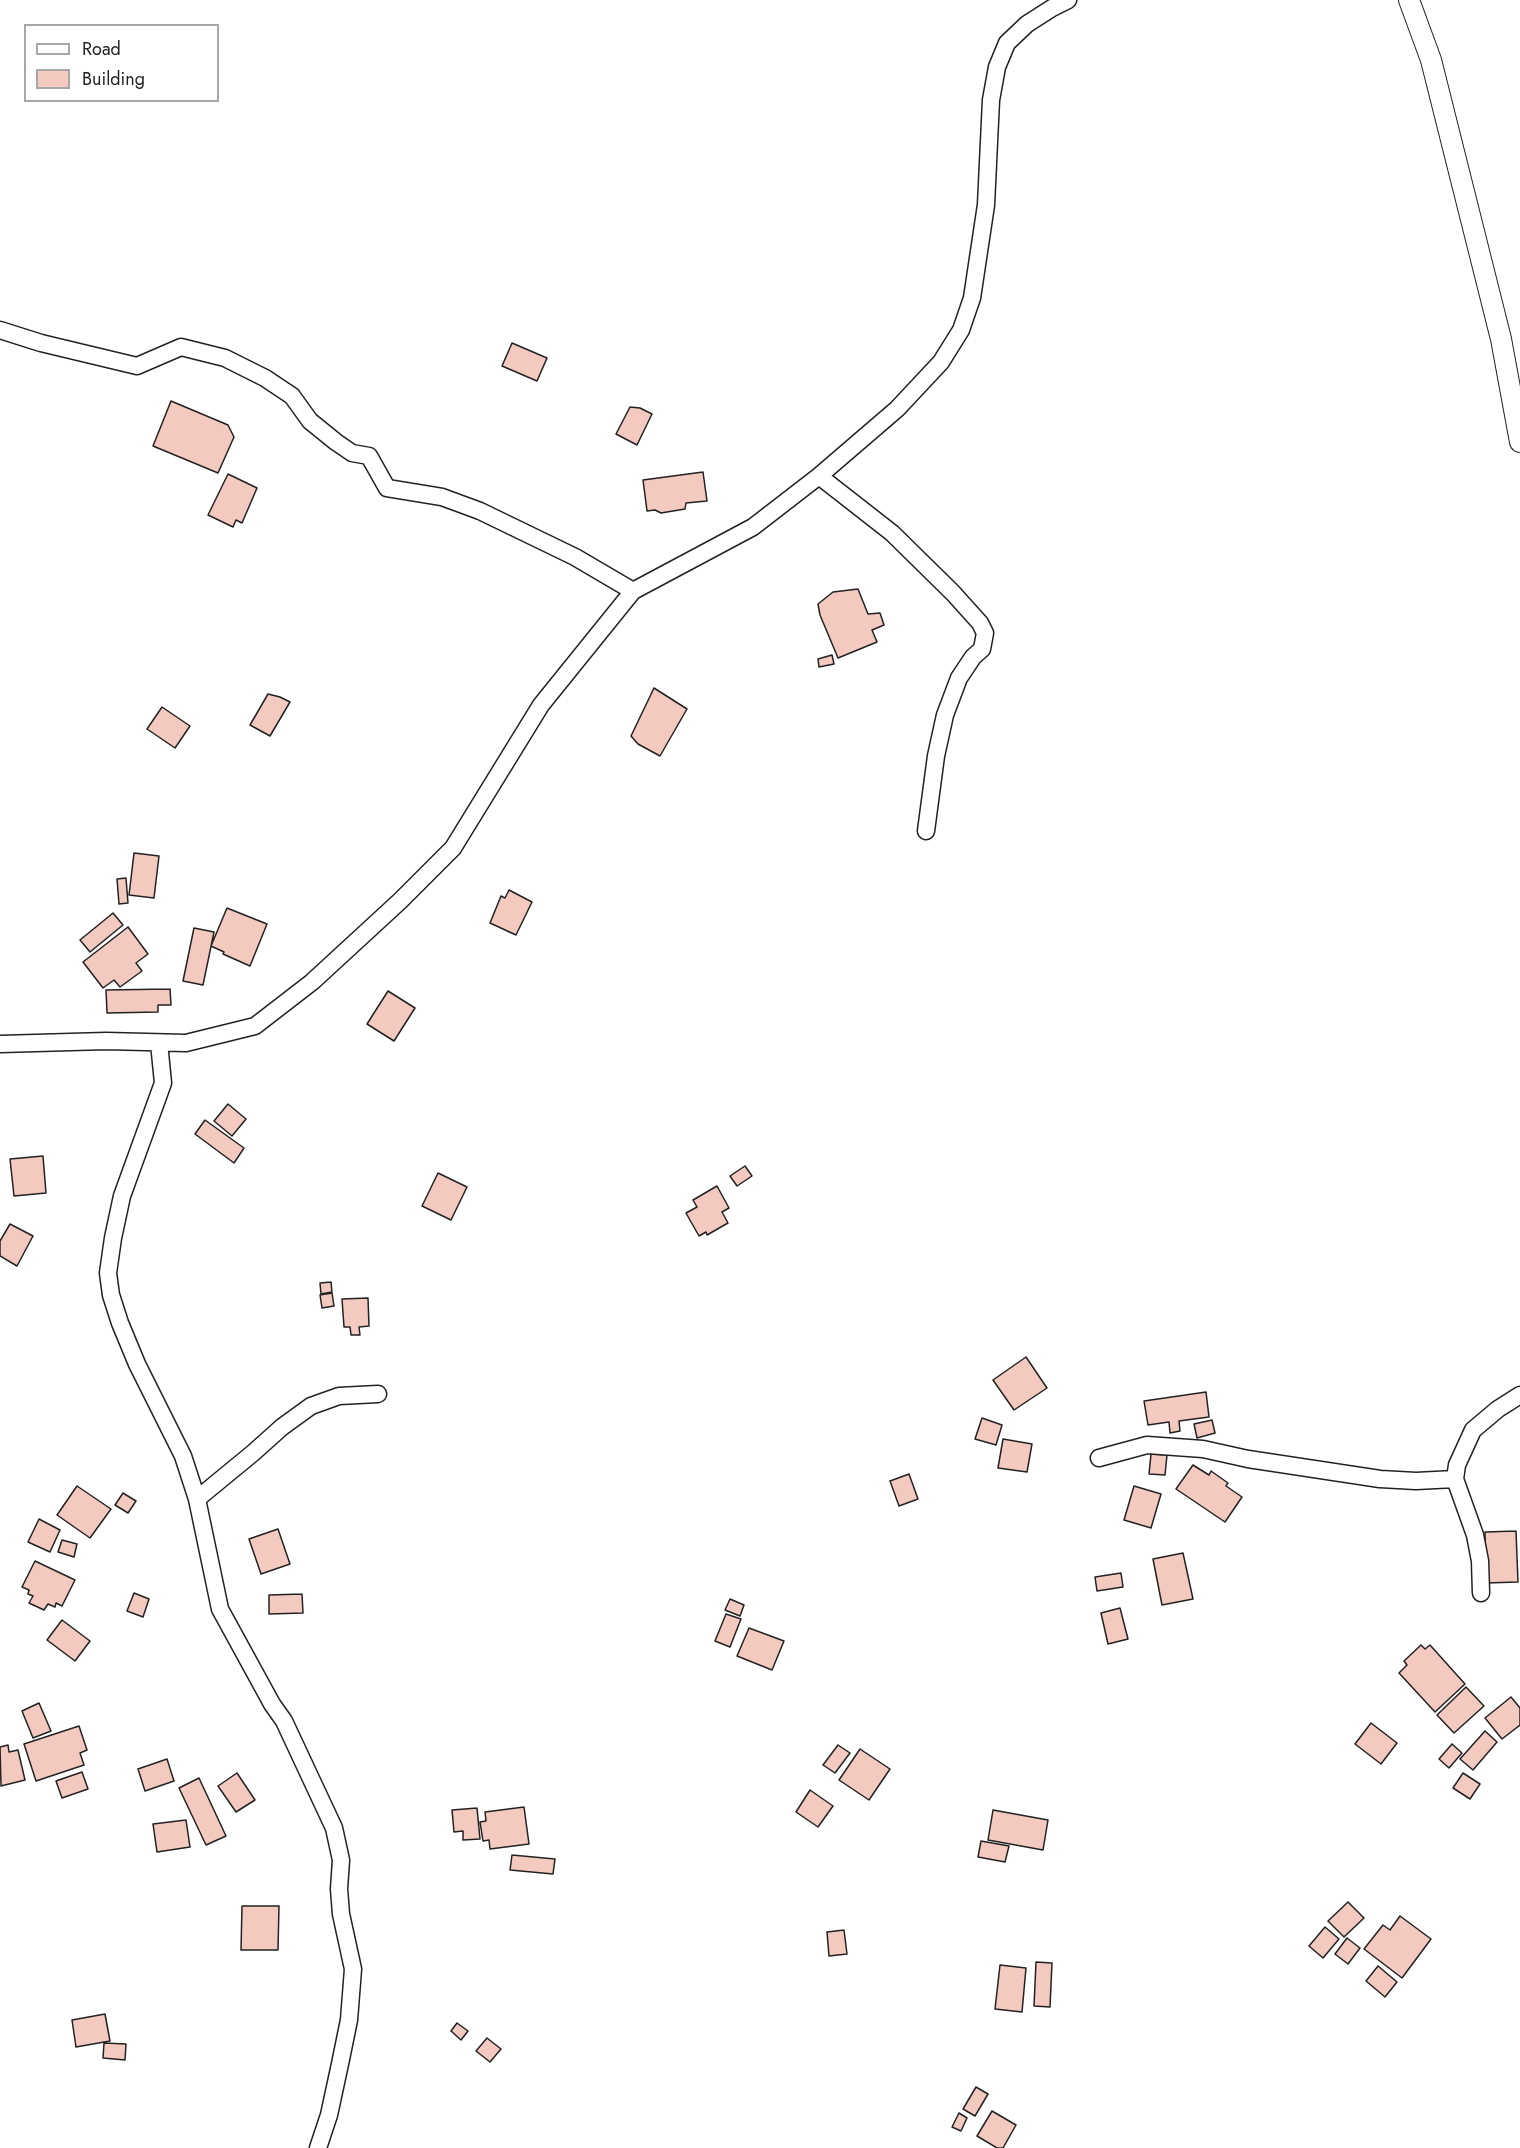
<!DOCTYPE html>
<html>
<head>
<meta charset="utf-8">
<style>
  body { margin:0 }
  #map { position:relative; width:1520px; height:2148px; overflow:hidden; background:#fff; font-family:Jost,sans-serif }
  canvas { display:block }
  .legend { position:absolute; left:24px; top:24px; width:195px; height:78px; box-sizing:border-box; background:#fff; border:2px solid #a7a7a7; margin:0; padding:8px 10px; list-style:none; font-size:18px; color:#222 }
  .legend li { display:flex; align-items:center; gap:12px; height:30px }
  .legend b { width:30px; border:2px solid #a7a7a7 }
</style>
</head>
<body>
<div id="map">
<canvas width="1520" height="2148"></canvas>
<ul class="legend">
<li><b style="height:8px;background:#fff"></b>Road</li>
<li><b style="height:16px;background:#f3c9c0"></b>Building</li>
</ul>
</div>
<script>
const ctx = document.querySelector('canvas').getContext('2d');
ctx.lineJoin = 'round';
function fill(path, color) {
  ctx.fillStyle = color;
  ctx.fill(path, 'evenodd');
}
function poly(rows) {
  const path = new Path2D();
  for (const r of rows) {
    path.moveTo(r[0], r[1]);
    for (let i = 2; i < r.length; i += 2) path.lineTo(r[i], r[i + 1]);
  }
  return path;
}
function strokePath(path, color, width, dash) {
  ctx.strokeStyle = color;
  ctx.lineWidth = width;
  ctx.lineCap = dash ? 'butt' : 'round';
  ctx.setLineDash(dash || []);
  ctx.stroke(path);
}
const building = poly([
  [512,343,547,358,537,381,502,366,512,343],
  [171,401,228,425,234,437,218,473,153,446,171,401],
  [630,407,640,408,652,414,637,445,616,434,630,407],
  [703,472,707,501,686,503,685,509,661,513,655,510,647,511,643,480,703,472],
  [228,474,257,488,242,523,236,520,233,527,208,515,228,474],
  [858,589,868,614,880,613,884,625,872,630,877,642,838,658,820,615,818,604,833,592,858,589],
  [832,655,834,664,819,667,818,659,832,655],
  [654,688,687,709,660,756,638,744,631,736,654,688],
  [268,694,280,697,290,702,270,736,250,725,268,694],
  [162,707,190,726,175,748,147,729,162,707],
  [134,853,159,856,154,898,129,895,134,853],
  [126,878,128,903,119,904,117,879,126,878],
  [509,890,532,902,516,935,490,923,501,896,505,898,509,890],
  [227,908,267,924,250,966,223,954,224,952,211,946,227,908],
  [113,913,123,925,90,952,80,940,113,913],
  [128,927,148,954,136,963,142,971,120,987,114,980,103,988,83,962,128,927],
  [194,928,214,932,203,985,183,981,194,928],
  [170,989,171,1005,158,1005,158,1012,107,1013,106,990,170,989],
  [388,991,415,1008,394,1041,367,1024,388,991],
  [228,1104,246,1119,232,1136,214,1121,228,1104],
  [205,1120,244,1148,234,1163,195,1134,205,1120],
  [43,1156,46,1193,14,1196,10,1159,43,1156],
  [745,1166,752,1176,737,1186,730,1176,745,1166],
  [438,1173,467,1187,451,1220,422,1206,438,1173],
  [717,1186,729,1208,722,1212,728,1223,707,1235,706,1232,699,1236,686,1213,697,1207,693,1200,717,1186],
  [10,1224,33,1236,17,1266,0,1256,0,1241,10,1224],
  [331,1282,332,1292,321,1294,320,1283,331,1282],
  [332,1293,334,1306,322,1308,320,1295,332,1293],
  [368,1298,369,1326,359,1327,360,1335,351,1335,350,1327,344,1327,342,1299,368,1298],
  [1026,1357,1047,1388,1014,1410,993,1380,1026,1357],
  [1206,1392,1209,1417,1179,1421,1180,1431,1170,1433,1169,1422,1148,1425,1144,1401,1206,1392],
  [982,1418,1002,1425,996,1445,975,1439,982,1418],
  [1212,1420,1215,1433,1197,1438,1194,1424,1212,1420],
  [1003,1439,1032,1444,1027,1472,998,1468,1003,1439],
  [1151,1454,1167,1455,1165,1475,1149,1474,1151,1454],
  [1193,1465,1209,1475,1211,1471,1228,1483,1226,1486,1242,1497,1225,1522,1176,1489,1193,1465],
  [909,1474,918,1499,899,1506,890,1481,909,1474],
  [77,1486,111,1509,90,1538,57,1515,77,1486],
  [1134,1486,1161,1494,1151,1528,1124,1520,1134,1486],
  [123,1493,136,1501,128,1513,115,1505,123,1493],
  [39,1519,60,1530,50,1552,28,1542,39,1519],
  [278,1529,290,1564,261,1574,249,1539,278,1529],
  [1516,1531,1518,1582,1486,1583,1485,1532,1516,1531],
  [62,1540,77,1544,74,1557,58,1552,62,1540],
  [1183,1553,1193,1599,1162,1605,1153,1559,1183,1553],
  [35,1561,75,1580,62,1606,56,1603,55,1607,48,1604,44,1610,29,1603,33,1596,28,1594,29,1590,22,1587,35,1561],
  [1121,1573,1123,1587,1097,1591,1095,1577,1121,1573],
  [134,1593,149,1599,143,1617,127,1611,134,1593],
  [302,1594,303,1613,269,1614,269,1595,302,1594],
  [730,1599,744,1605,740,1616,725,1610,730,1599],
  [1120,1608,1128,1639,1108,1644,1101,1613,1120,1608],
  [726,1614,741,1619,730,1647,715,1641,726,1614],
  [62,1620,90,1641,75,1661,47,1640,62,1620],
  [749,1628,784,1641,772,1670,737,1656,749,1628],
  [1421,1645,1425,1649,1430,1645,1465,1684,1435,1712,1399,1673,1407,1665,1404,1661,1421,1645],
  [1466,1687,1484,1706,1454,1733,1437,1715,1466,1687],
  [1511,1697,1520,1708,1520,1725,1502,1739,1485,1718,1511,1697],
  [39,1703,51,1731,33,1738,22,1711,39,1703],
  [1371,1723,1397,1743,1381,1764,1355,1744,1371,1723],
  [79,1726,87,1750,80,1753,84,1765,36,1781,24,1744,79,1726],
  [1485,1731,1497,1742,1473,1770,1460,1759,1485,1731],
  [1452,1744,1462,1753,1449,1768,1439,1759,1452,1744],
  [8,1745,9,1752,18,1750,25,1780,1,1786,0,1747,8,1745],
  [838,1745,850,1753,835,1773,823,1765,838,1745],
  [860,1749,890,1769,869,1800,839,1780,860,1749],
  [167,1759,174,1781,145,1791,138,1769,167,1759],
  [82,1772,88,1789,62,1798,56,1781,82,1772],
  [237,1773,255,1800,236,1812,218,1786,237,1773],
  [1463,1773,1480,1784,1470,1799,1453,1788,1463,1773],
  [199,1778,226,1836,206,1845,179,1788,199,1778],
  [810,1790,833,1806,818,1827,796,1812,810,1790],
  [524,1807,529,1844,490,1849,489,1840,483,1841,480,1822,486,1821,485,1812,524,1807],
  [477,1808,480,1839,463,1840,463,1831,454,1832,452,1810,477,1808],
  [993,1810,1048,1820,1043,1850,988,1840,993,1810],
  [186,1820,190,1847,157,1852,153,1824,186,1820],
  [981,1841,1009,1846,1005,1862,978,1857,981,1841],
  [512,1855,555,1859,553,1874,510,1870,512,1855],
  [1348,1902,1364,1918,1344,1937,1328,1921,1348,1902],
  [242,1906,279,1906,278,1950,241,1950,242,1906],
  [1400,1916,1431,1939,1402,1978,1364,1949,1383,1925,1390,1930,1400,1916],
  [1325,1927,1339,1939,1323,1958,1309,1946,1325,1927],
  [844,1930,847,1954,829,1956,827,1932,844,1930],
  [1347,1938,1360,1948,1348,1964,1335,1954,1347,1938],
  [1036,1962,1052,1963,1050,2007,1034,2006,1036,1962],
  [1000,1965,1026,1968,1022,2012,995,2009,1000,1965],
  [1378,1966,1397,1982,1385,1997,1366,1981,1378,1966],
  [105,2014,110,2041,76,2047,72,2020,105,2014],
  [457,2023,468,2031,461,2040,451,2031,457,2023],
  [487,2038,501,2049,490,2062,476,2051,487,2038],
  [104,2043,126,2044,125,2060,103,2058,104,2043],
  [976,2087,988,2094,975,2116,963,2109,976,2087],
  [992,2111,1016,2125,1003,2148,997,2148,977,2136,992,2111],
  [959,2113,967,2118,961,2131,952,2127,959,2113]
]);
fill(building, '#f3c9c0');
strokePath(building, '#222', 1.5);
const minor = poly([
  [0,330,41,343,137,366,181,347,225,358,265,378,292,396,310,421,336,442,352,453,369,456,387,488,442,497,480,511,575,557,633,591],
  [819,476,892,533,953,593,980,623,985,633,982,649,973,657,959,678,945,715,936,756,926,831],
  [159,1043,163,1083,122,1196,113,1238,108,1273,111,1295,120,1323,137,1364,183,1456,197,1499,220,1609,272,1704,284,1721,334,1828,341,1860,339,1889,341,1914,353,1969,349,2020,340,2064,329,2115,318,2148],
  [0,1044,106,1041,186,1043,255,1026,312,982,400,901,453,848,541,705,633,591,753,527,819,476,897,409,941,362,961,330,972,298,986,205,991,100,997,67,1007,43,1027,24,1052,8,1068,0],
  [1099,1458,1147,1445,1203,1449,1248,1459,1380,1479,1416,1481,1455,1479],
  [197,1499,253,1453,282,1427,311,1406,339,1396,378,1394],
  [1481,1593,1480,1561,1475,1535,1455,1479,1457,1465,1473,1430,1498,1409,1520,1395]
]);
const tertiary = poly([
  [1409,0,1431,60,1501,339,1520,442]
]);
strokePath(minor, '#222', 19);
strokePath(tertiary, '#222', 22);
strokePath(minor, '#fff', 16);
strokePath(tertiary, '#fff', 20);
</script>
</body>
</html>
